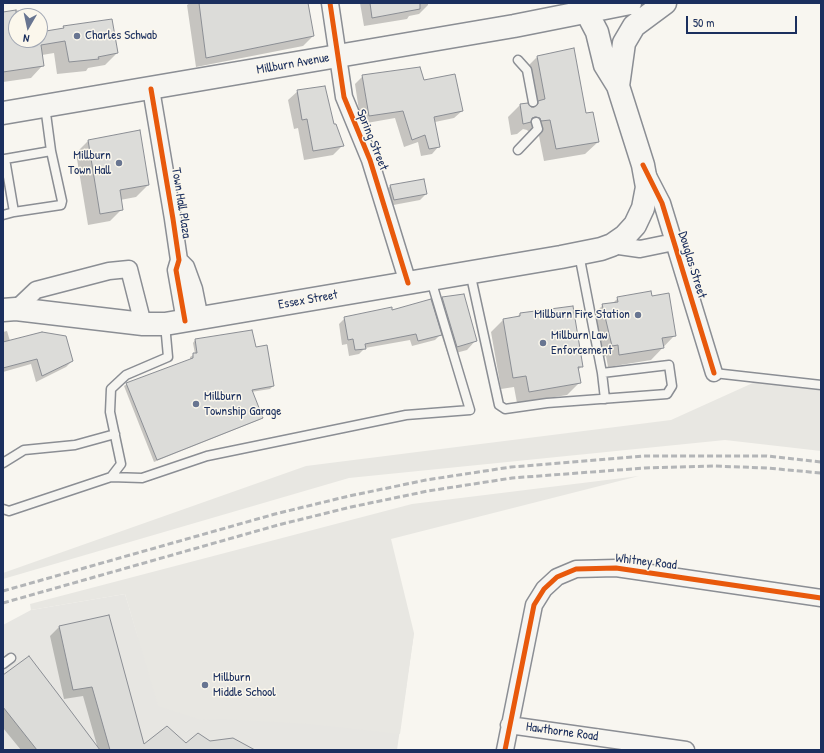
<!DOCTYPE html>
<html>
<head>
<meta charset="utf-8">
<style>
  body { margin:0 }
  #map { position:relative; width:824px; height:753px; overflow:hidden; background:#f8f6f0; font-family:"Patrick Hand",sans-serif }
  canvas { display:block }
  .frame { position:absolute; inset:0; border:4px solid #1b2f5e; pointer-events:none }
  .north { position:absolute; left:8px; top:8px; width:40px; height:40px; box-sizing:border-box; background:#fbf7ec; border:1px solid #a1a7b3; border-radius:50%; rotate:189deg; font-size:11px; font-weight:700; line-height:16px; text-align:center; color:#1b2f5e }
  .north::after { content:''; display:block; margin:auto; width:14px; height:18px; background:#687591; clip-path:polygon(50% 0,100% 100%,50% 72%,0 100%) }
  .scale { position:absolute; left:686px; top:16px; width:111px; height:18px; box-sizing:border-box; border:2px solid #1b2f5e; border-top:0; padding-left:5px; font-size:12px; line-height:14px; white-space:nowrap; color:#1b2f5e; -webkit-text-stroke:3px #fbf7ec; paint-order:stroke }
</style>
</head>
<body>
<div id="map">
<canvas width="824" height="753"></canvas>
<div class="frame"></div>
<div class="north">N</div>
<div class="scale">50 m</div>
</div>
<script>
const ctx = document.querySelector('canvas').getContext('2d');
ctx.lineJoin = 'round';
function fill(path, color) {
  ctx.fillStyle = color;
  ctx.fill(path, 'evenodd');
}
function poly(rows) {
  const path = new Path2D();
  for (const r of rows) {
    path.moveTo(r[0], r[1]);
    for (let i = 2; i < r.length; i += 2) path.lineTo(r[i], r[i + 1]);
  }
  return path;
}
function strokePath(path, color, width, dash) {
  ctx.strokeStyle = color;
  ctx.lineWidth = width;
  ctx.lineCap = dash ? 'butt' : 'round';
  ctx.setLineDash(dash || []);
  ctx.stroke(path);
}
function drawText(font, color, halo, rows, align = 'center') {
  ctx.font = font + ' "Patrick Hand",sans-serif';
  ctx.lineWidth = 3;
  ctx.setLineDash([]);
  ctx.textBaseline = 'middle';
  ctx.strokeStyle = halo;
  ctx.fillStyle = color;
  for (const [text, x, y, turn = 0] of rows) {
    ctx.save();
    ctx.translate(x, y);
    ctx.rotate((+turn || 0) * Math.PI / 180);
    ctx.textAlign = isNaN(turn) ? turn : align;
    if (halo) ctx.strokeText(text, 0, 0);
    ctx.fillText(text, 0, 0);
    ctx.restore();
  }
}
fill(poly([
  [125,594,138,637,414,633,397,750,3,750,3,625,31,610]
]), '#e7e6e2');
fill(poly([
  [755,382,821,390,821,451,725,440,349,478,3,579,3,573,306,466,671,420],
  [639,476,391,539,414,633,400,734,309,724,222,719,201,720,158,706,125,594,31,610,30,604,412,504]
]), '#e8e7e2');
fill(poly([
  [190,3,307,3,313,36,303,46,196,67,187,5],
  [360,3,428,3,428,5,419,14,409,16,407,19,364,26],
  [31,8,33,16,16,16,16,40,40,40,40,33,61,30,64,27,117,53,105,65,88,68,86,71,57,74,54,53,42,55,43,65,31,78,3,82,3,13],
  [537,57,585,114,598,142,585,154,544,161,538,131,529,132,527,130,523,129,517,134,511,135,508,117,520,105,527,104,532,108,525,69],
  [363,76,423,81,462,111,454,118,435,122,439,146,432,154,421,156,418,142,404,147,395,118,361,124,355,84],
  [298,91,333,125,342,146,333,155,304,160,298,128,294,129,288,100],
  [139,132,148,185,136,197,120,200,122,209,110,221,88,225,76,153,88,141],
  [390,186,426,194,420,200,388,206,385,192],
  [442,298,476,340,467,350,448,355,441,334,435,340,412,346,410,340,365,348,359,354,349,356,347,344,342,345,339,324,345,318,433,308],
  [618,298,675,335,651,360,608,367,606,356,600,358,591,317,603,305,612,304],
  [520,314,582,366,577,371,579,383,567,395,517,403,514,387,501,389,491,332,503,320,516,318],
  [7,331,10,341,72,361,66,367,36,382,31,364,3,372,3,332],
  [195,340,273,386,270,389,251,392,262,418,259,420,154,462,124,386,127,384,190,360,190,357,195,354,193,343],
  [108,616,143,746,210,742,249,750,21,750,3,728,3,677,98,749,83,696,64,699,50,636,59,627]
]), '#0003');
const building = poly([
  [199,3,308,3,314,36,206,58,199,3],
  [370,3,420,3,420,9,372,18,370,3],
  [16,10,16,40,40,40,40,32,64,28,63,26,112,19,118,53,98,57,99,59,69,62,65,41,41,45,44,66,3,72,3,12,16,10],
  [574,48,586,113,593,112,599,142,556,149,550,120,541,121,540,118,535,117,532,118,531,122,523,124,520,104,528,103,531,107,534,107,538,104,538,101,545,99,537,56,574,48],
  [420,67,424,80,455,74,463,111,434,117,440,147,429,149,425,135,412,140,403,111,369,116,362,75,420,67],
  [325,86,334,124,336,124,344,146,313,151,307,119,302,120,297,90,325,86],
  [140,130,149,185,120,190,123,210,100,214,88,140,140,130],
  [424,179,427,194,394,200,390,185,424,179],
  [651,291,652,296,669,293,676,336,662,338,664,348,619,355,618,345,612,346,602,304,618,302,617,297,651,291],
  [464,294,477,341,457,347,442,297,464,294],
  [431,299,442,335,418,341,416,334,365,344,366,349,355,350,353,339,348,340,344,317,392,307,392,310,431,299],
  [573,306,583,367,578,367,581,383,529,392,526,376,513,378,503,319,520,316,520,313,573,306],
  [252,330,256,347,267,345,274,386,252,390,263,418,157,460,126,383,193,358,193,353,197,353,195,339,252,330],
  [42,332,66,336,73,361,42,376,37,359,3,368,3,342,42,332],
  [109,615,144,744,167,726,186,743,198,733,210,741,233,738,255,750,110,750,92,687,73,690,59,626,109,615],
  [29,656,58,694,100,750,37,750,3,707,3,675,29,656]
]);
fill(building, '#dcdcd9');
strokePath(building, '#8b8e94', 1);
const service = poly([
  [518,60,527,70,533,102],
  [45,106,51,151],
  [518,150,538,129,536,122],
  [3,215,14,212,5,159,51,151,62,201,61,205,14,212],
  [579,254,602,373,605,399],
  [470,272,499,405,505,409,547,403,667,394,672,386,669,365,602,373],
  [714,373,821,385],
  [3,463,24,450,75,445,115,434],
  [111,477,142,478,207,456,406,415,470,410,431,280],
  [3,509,9,511,111,477,121,464,110,412,111,389,126,375,168,357,165,324],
  [3,664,11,658]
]);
const minor = poly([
  [330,3,344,97,370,160,408,283],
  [151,89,173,219,179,260,176,270,185,321],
  [647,174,662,203,714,373],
  [612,245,640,249,674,242],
  [179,260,186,267,194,289,200,319],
  [16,309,36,290,109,271,129,269,143,324],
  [509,725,686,750],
  [505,750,534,605,544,589,557,577,576,569,616,568,821,598]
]);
const primary = poly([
  [586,11,597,32,605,65,618,86],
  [3,113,514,26,630,3],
  [3,310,16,309,143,324,165,324,561,257,601,249,612,245,625,236,635,225,643,208,647,187,643,165,618,86,624,43,634,26,665,3]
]);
strokePath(service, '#8b8e94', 11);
strokePath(minor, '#8b8e94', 19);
strokePath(primary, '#8b8e94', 25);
strokePath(service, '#f6f5f1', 8);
strokePath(minor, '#f6f5f1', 16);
strokePath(primary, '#f6f5f1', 22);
strokePath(poly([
  [3,591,275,514,349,496,426,480,511,467,644,456,767,456,821,462],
  [3,603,278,525,351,507,428,491,512,478,645,468,713,466,767,468,821,473]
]), '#b3b5b7', 3, [6, 3]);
strokePath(poly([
  [330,3,344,97,370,160,408,283],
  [151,89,173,219,179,260,176,270,185,321],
  [643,165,662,203,714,373],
  [505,750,534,605,544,589,557,577,576,569,616,568,821,598]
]), '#e8590c', 5);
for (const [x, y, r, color] of [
  [77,36,4,"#687591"],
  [119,163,4,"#687591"],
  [638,315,4,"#687591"],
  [543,343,4,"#687591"],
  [196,404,4,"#687591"],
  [205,685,4,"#687591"]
]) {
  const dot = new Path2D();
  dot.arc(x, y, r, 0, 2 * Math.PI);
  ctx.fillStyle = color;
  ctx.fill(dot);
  strokePath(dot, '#fbf7ec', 1.5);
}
drawText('13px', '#1b2f5e', '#fbf7ec', [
  ["Charles Schwab",85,36],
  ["Millburn",111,156,"right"],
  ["Town Hall",111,171,"right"],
  ["Millburn Fire Station",630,315,"right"],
  ["Millburn Law",551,336],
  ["Enforcement",551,351],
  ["Millburn",204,397],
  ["Township Garage",204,412],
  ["Millburn",213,678],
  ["Middle School",213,693]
], 'left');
drawText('13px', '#1b2f5e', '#fbf7ec', [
  ["Millburn Avenue",293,64,-10],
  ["Spring Street",372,140,68],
  ["Town Hall Plaza",181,203,81],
  ["Douglas Street",692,265,73],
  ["Essex Street",308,300,-10],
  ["Whitney Road",646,562,7],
  ["Hawthorne Road",562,732,8]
]);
</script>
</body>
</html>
